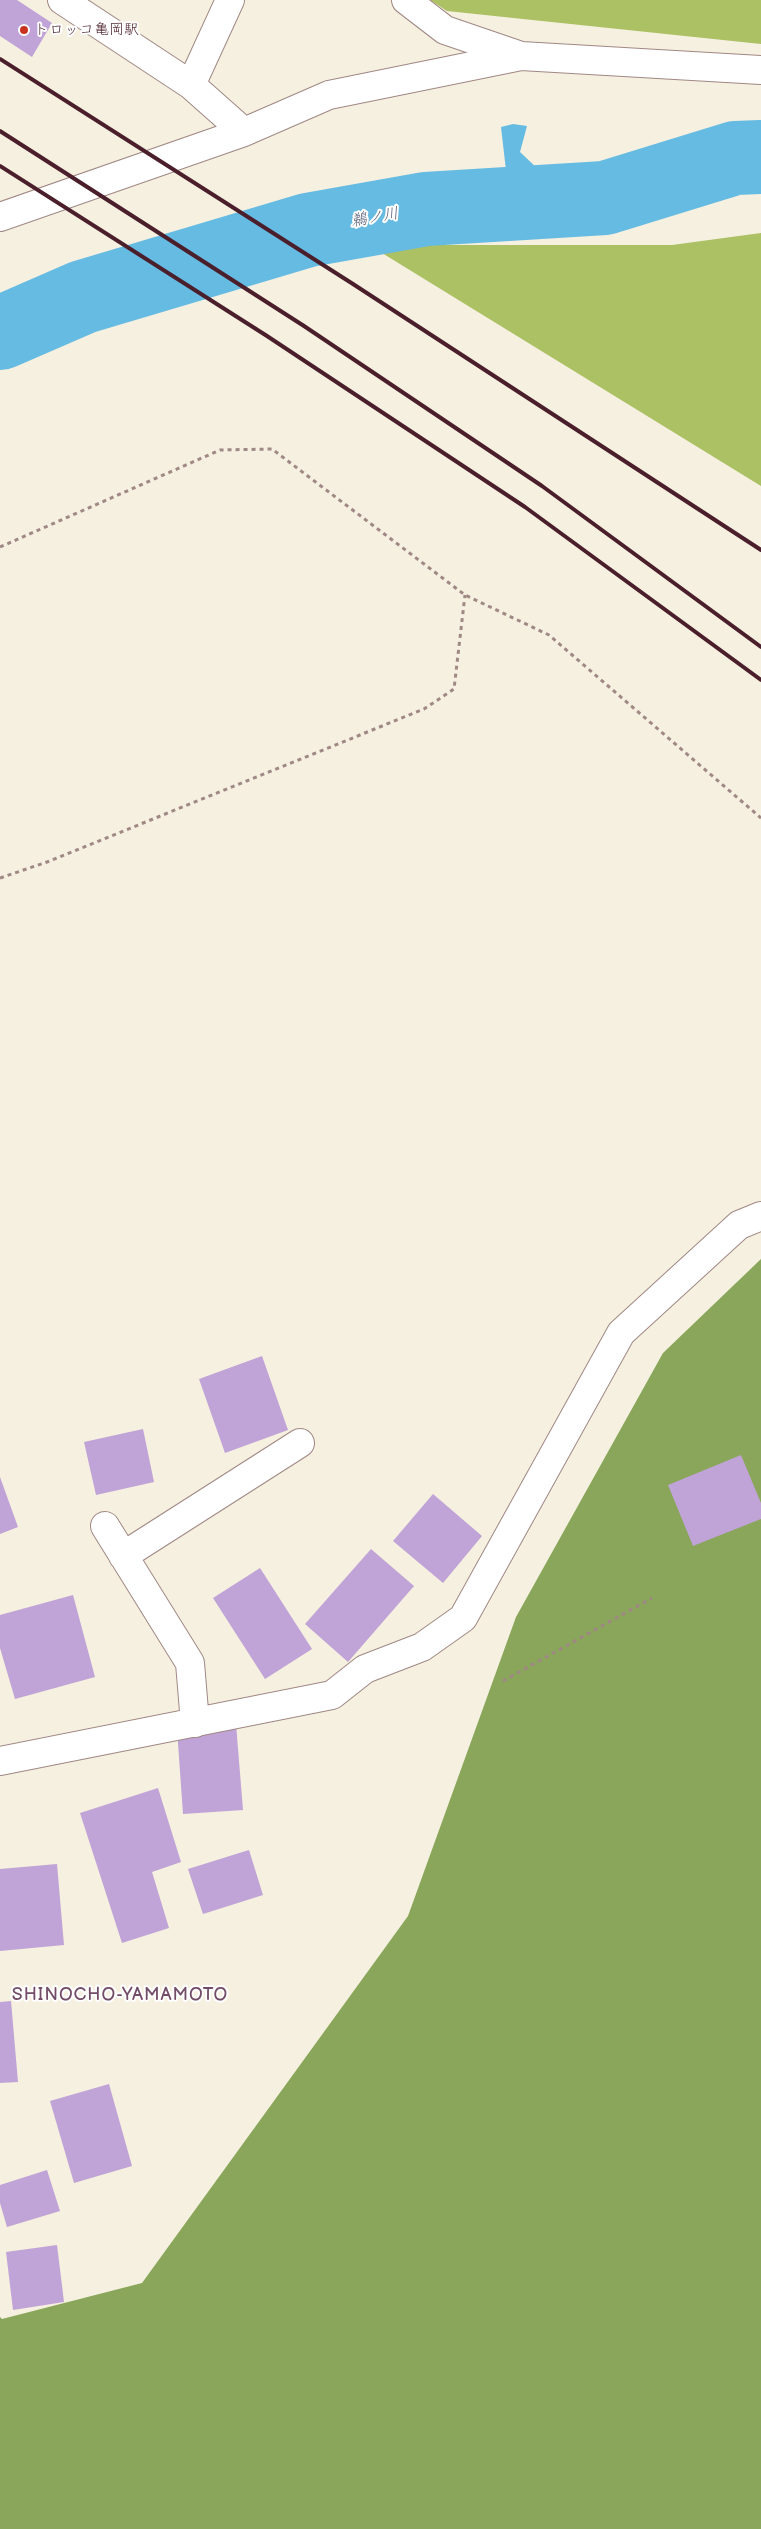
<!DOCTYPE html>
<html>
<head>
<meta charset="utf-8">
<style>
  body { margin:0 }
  canvas { display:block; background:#f5f0df }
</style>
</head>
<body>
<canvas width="761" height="2529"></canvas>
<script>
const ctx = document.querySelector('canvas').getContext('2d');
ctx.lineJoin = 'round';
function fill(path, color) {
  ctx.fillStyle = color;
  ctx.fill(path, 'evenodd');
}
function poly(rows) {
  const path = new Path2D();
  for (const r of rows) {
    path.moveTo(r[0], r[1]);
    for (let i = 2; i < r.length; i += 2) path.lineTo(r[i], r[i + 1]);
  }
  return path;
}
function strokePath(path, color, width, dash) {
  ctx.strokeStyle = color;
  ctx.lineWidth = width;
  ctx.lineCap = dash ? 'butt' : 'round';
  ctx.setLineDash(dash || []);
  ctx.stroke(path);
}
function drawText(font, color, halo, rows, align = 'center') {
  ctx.font = font + ' "Balsamiq Sans","Klee One",sans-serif';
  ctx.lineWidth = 4;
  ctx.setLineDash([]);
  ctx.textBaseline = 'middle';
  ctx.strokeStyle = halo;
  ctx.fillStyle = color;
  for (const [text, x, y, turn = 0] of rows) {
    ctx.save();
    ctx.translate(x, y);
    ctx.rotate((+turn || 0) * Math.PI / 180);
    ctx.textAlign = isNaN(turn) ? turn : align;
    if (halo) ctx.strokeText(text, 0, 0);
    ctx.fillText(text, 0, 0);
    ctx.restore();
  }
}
fill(poly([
  [430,0,761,0,761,44,447,11],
  [761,233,761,486,369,245,672,245]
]), '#acc064');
fill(poly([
  [761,1259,761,2529,0,2529,0,2317,2,2319,142,2283,408,1916,516,1617,663,1353]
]), '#89a65a');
fill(poly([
  [513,124,527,126,520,152,539,170,547,183,575,184,607,189,653,173,734,153,761,152,761,163,735,163,613,208,576,208,539,230,514,240,501,127]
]), '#66bbe3');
strokePath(poly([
  [0,333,83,297,308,230,426,209,605,198,735,158,761,157]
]), '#66bbe3', 74);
fill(poly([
  [0,0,17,0,52,23,32,57,0,36],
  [262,1356,288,1430,225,1453,199,1379],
  [143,1429,154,1482,96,1495,84,1442],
  [741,1455,761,1503,761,1519,693,1546,668,1485],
  [0,1477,18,1527,0,1534],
  [433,1494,482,1536,443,1583,393,1541],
  [371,1549,414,1586,348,1662,305,1624],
  [260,1568,312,1649,265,1679,213,1598],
  [73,1595,95,1677,15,1699,0,1648,0,1615],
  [236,1724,243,1810,183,1814,177,1729],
  [158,1788,181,1862,152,1872,169,1928,122,1943,80,1813],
  [249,1850,263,1895,203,1914,188,1869],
  [57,1864,64,1945,0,1951,0,1869],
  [11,2001,18,2082,0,2083,0,2002],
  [109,2084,132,2166,74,2183,50,2101],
  [47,2170,60,2211,7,2227,0,2203,0,2185],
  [57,2245,64,2302,13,2310,6,2252]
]), '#c0a3d7');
const street = poly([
  [62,0,191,85,244,132],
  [406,0,445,30,521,56,761,70],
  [191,85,230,0],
  [0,217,244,132,329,95,521,56],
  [105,1526,190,1663,195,1723],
  [123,1556,300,1443],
  [0,1761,332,1695,365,1669,422,1647,463,1618,621,1333,739,1225,761,1216]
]);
strokePath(street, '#a08885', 30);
strokePath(poly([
  [0,547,220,450,272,449,465,595,549,635,761,818],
  [0,878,47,862,424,709,454,689,465,595],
  [503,1681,652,1598]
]), '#a08885', 3, [4, 4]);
strokePath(street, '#fff', 28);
strokePath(poly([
  [0,59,353,284,761,550],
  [0,131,304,326,542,486,761,647],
  [0,166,267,336,525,507,761,680]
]), '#4a1f2b', 4);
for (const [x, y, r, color] of [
  [24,30,5,"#c8321e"]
]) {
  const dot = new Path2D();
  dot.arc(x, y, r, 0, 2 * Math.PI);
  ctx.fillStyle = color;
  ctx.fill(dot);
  strokePath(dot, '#fff', 2);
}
drawText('15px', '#4a1f2b', '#fff', [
  ["トロッコ亀岡駅",34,30]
], 'left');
drawText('italic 16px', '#555d75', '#fff', [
  ["鵜ノ川",375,218,-10]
]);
ctx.letterSpacing = '1px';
drawText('18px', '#734d67', '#fff', [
  ["SHINOCHO-YAMAMOTO",120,1995]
]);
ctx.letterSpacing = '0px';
</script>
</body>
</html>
